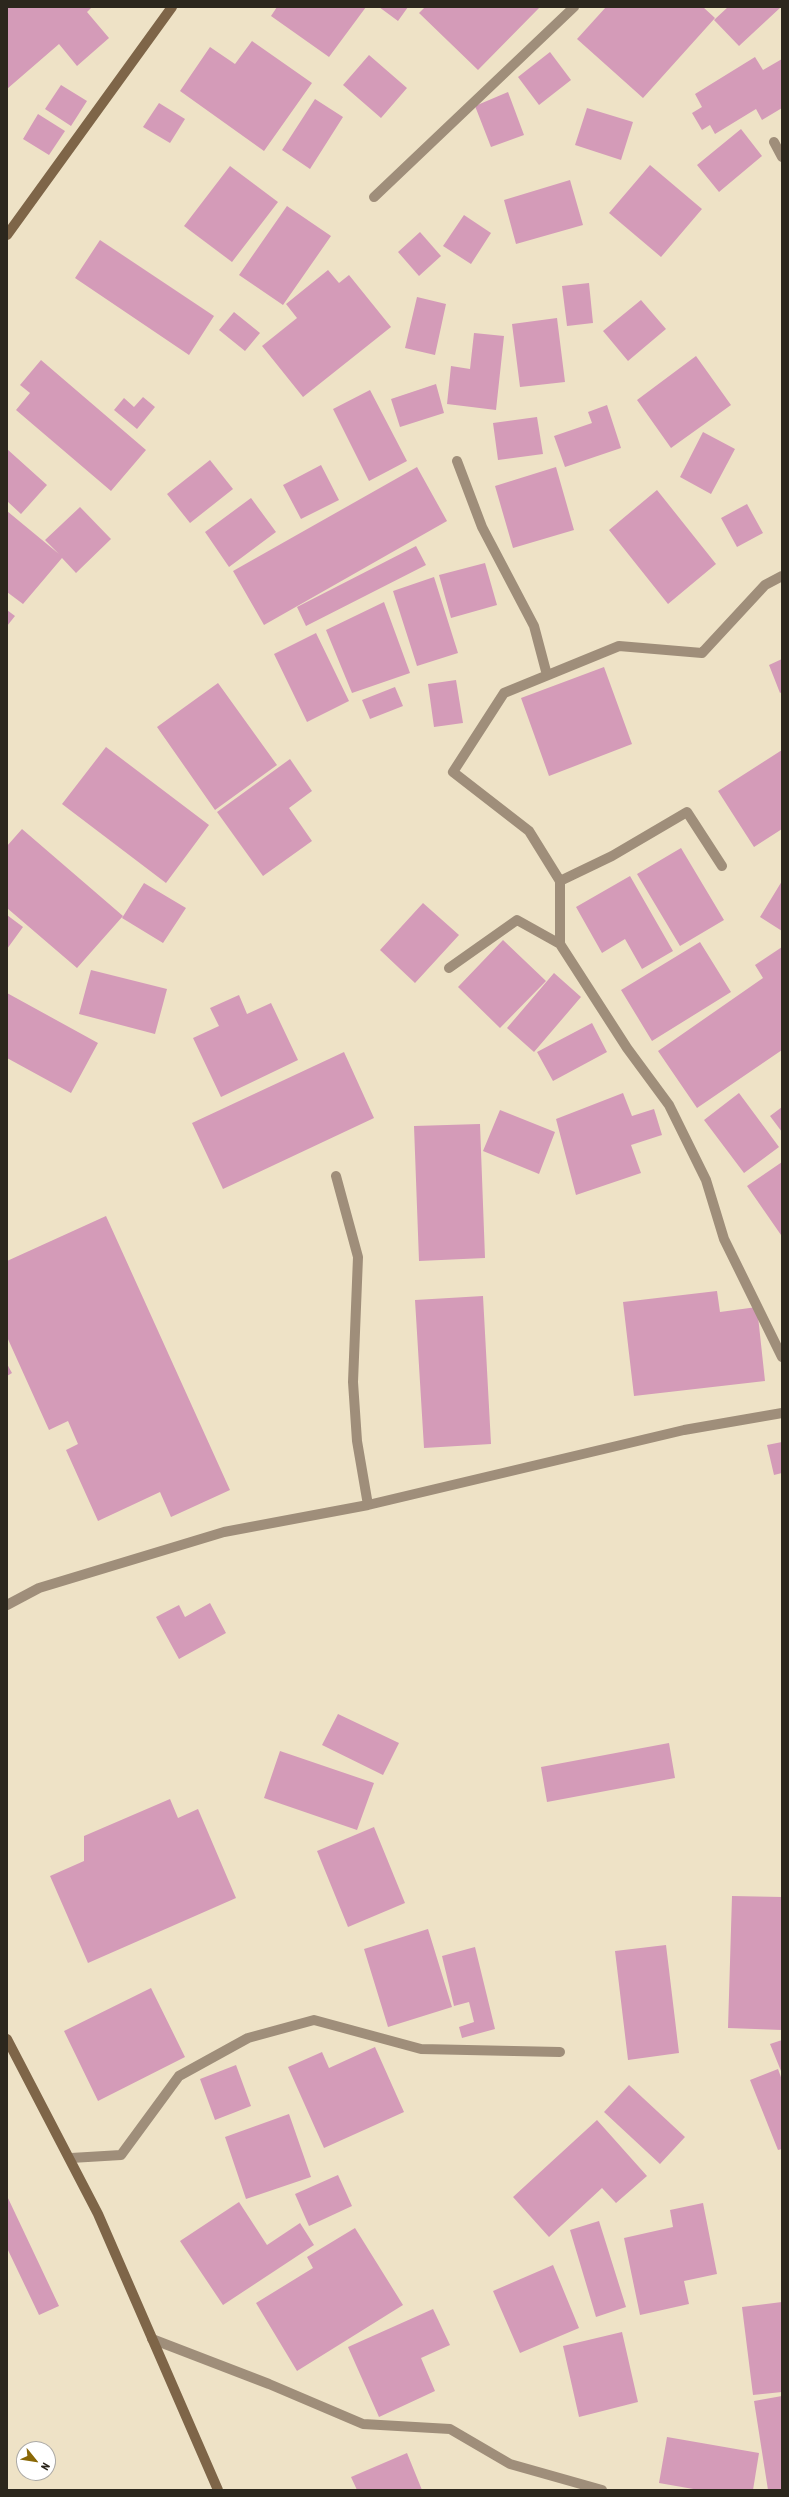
<!DOCTYPE html>
<html>
<head>
<meta charset="utf-8">
<style>
  body { margin:0 }
  #map { position:relative; width:789px; height:2497px; overflow:hidden; background:#eee2c6; font-family:"Asap Condensed",sans-serif }
  canvas { display:block }
  .frame { position:absolute; inset:0; border:8px solid #2c271d; pointer-events:none }
  .north { position:absolute; left:16px; top:2441px; width:40px; height:40px; box-sizing:border-box; background:#fff; border:1px solid #aba9a5; border-radius:50%; rotate:120deg; font-size:11px; font-weight:700; line-height:16px; text-align:center; color:#2c271d }
  .north::after { content:''; display:block; margin:auto; width:14px; height:18px; background:#8a6807; clip-path:polygon(50% 0,100% 100%,50% 72%,0 100%) }
</style>
</head>
<body>
<div id="map">
<canvas width="789" height="2497"></canvas>
<div class="frame"></div>
<div class="north">N</div>
</div>
<script>
const ctx = document.querySelector('canvas').getContext('2d');
ctx.lineJoin = 'round';
function fill(path, color) {
  ctx.fillStyle = color;
  ctx.fill(path, 'evenodd');
}
function poly(rows) {
  const path = new Path2D();
  for (const r of rows) {
    path.moveTo(r[0], r[1]);
    for (let i = 2; i < r.length; i += 2) path.lineTo(r[i], r[i + 1]);
  }
  return path;
}
function strokePath(path, color, width, dash) {
  ctx.strokeStyle = color;
  ctx.lineWidth = width;
  ctx.lineCap = dash ? 'butt' : 'round';
  ctx.setLineDash(dash || []);
  ctx.stroke(path);
}
fill(poly([
  [7,7,92,7,87,12,109,38,77,66,59,44,7,89],
  [277,7,366,7,329,57,271,16],
  [379,7,408,7,398,21],
  [425,7,540,7,478,70,419,13],
  [606,7,703,7,715,18,643,98,577,39],
  [728,7,781,7,739,46,714,20],
  [252,41,312,83,264,151,180,91,210,47,235,64],
  [550,52,571,80,539,105,518,77],
  [369,55,407,88,381,118,343,85],
  [755,57,763,70,782,59,782,108,762,120,756,109,715,134,710,125,702,130,692,113,702,107,695,94],
  [61,85,87,101,71,126,45,109],
  [508,92,524,135,491,147,475,106],
  [315,99,343,117,310,169,282,150],
  [159,103,185,119,170,143,143,127],
  [587,108,633,122,621,160,575,145],
  [38,114,65,131,49,155,23,139],
  [741,129,762,156,719,192,697,165],
  [650,165,702,209,661,257,609,213],
  [230,166,278,202,232,262,184,226],
  [570,180,583,225,516,244,504,200],
  [287,206,331,236,283,305,239,275],
  [464,215,491,233,471,264,443,246],
  [420,232,441,256,419,276,398,252],
  [100,240,214,316,189,355,75,278],
  [328,270,339,283,349,275,391,327,303,397,262,346,297,318,286,304],
  [589,283,593,323,567,326,562,286],
  [417,297,446,304,435,355,405,348],
  [641,300,666,329,628,361,603,331],
  [234,312,260,333,245,351,219,330],
  [557,318,565,382,520,387,512,324],
  [474,333,504,336,496,410,447,404,451,366,470,369],
  [696,356,731,405,671,448,637,400],
  [41,360,146,450,111,491,16,410,30,393,20,385],
  [436,384,444,413,400,427,391,399],
  [370,390,407,461,369,481,333,409],
  [143,397,155,407,137,429,114,410,124,398,134,407],
  [607,405,621,448,565,467,554,436,592,423,588,412],
  [537,417,543,454,498,460,493,423],
  [703,432,735,449,711,494,680,477],
  [7,449,47,485,21,514,7,501],
  [210,460,233,489,190,523,167,494],
  [321,465,339,500,301,519,283,485],
  [417,467,447,521,264,625,233,571],
  [556,467,574,530,513,548,495,486],
  [657,490,716,564,668,604,609,530],
  [251,498,276,532,229,567,205,532],
  [747,504,763,533,737,547,721,518],
  [80,507,111,539,76,573,62,558,23,604,7,592,7,511,59,554,45,540],
  [416,546,426,565,306,626,297,607],
  [485,563,497,605,451,618,439,575],
  [434,577,458,653,417,666,393,591],
  [384,602,410,673,352,693,326,630],
  [7,610,15,616,7,626],
  [316,633,349,701,307,722,274,654],
  [782,659,782,692,780,693,769,665],
  [604,667,632,744,549,776,521,698],
  [456,680,463,723,434,727,428,684],
  [218,683,277,765,215,810,157,727],
  [395,687,403,706,370,719,362,700],
  [106,747,209,825,166,883,62,804],
  [782,750,782,829,754,847,718,791],
  [290,759,312,791,289,808,312,841,263,876,217,812],
  [22,829,123,916,77,968,7,908,7,846],
  [681,848,724,920,680,946,637,874],
  [630,876,673,951,642,969,625,939,602,953,576,907],
  [782,881,782,931,760,917],
  [144,883,186,908,163,943,122,918],
  [423,903,459,935,415,983,380,950],
  [7,915,23,927,7,949],
  [503,940,546,981,500,1028,458,987],
  [700,942,731,992,652,1041,621,990],
  [782,947,782,1050,697,1108,658,1051,763,978,755,965],
  [91,970,167,989,155,1034,79,1014],
  [554,973,581,997,534,1052,507,1028],
  [7,993,98,1043,71,1093,7,1058],
  [239,995,247,1014,271,1003,298,1060,221,1097,193,1038,219,1026,210,1008],
  [592,1023,607,1052,553,1081,537,1052],
  [344,1052,374,1118,223,1189,192,1123],
  [623,1093,632,1116,654,1109,662,1135,631,1145,641,1173,576,1195,556,1119],
  [739,1093,779,1147,744,1173,704,1120],
  [782,1107,782,1132,770,1116],
  [500,1110,555,1132,539,1174,483,1151],
  [480,1124,485,1258,419,1261,414,1126],
  [782,1162,782,1234,781,1235,747,1186],
  [106,1216,230,1490,171,1517,160,1492,98,1521,66,1450,78,1444,68,1421,49,1430,7,1337,7,1261],
  [717,1291,720,1312,757,1307,765,1381,634,1396,623,1302],
  [483,1296,491,1444,424,1448,415,1300],
  [7,1364,12,1373,7,1376],
  [782,1442,782,1473,774,1475,767,1445],
  [210,1603,226,1633,179,1659,156,1617,179,1605,185,1617],
  [338,1714,399,1743,383,1775,322,1745],
  [669,1743,675,1778,547,1802,541,1767],
  [280,1751,374,1783,357,1830,264,1798],
  [170,1799,178,1818,198,1809,236,1898,88,1963,50,1876,84,1861,84,1836],
  [374,1827,405,1903,348,1927,317,1851],
  [732,1896,782,1897,782,2030,728,2028],
  [428,1929,452,2007,388,2027,364,1949],
  [666,1945,679,2053,628,2060,615,1951],
  [475,1947,495,2029,462,2038,459,2027,474,2022,469,2002,454,2006,442,1956],
  [151,1988,185,2057,98,2101,64,2031],
  [782,2040,782,2070,781,2071,770,2044],
  [375,2047,404,2112,324,2148,288,2067,322,2052,329,2068],
  [236,2065,251,2106,215,2120,200,2079],
  [778,2069,782,2080,782,2149,778,2150,750,2080],
  [629,2085,685,2137,660,2164,604,2112],
  [289,2114,311,2177,246,2199,225,2137],
  [597,2120,647,2176,616,2203,602,2188,549,2237,513,2197],
  [338,2175,352,2206,309,2226,295,2194],
  [7,2196,59,2306,39,2315,7,2248],
  [239,2202,267,2245,300,2223,314,2245,223,2305,180,2241],
  [703,2203,717,2274,684,2281,689,2304,640,2315,624,2238,673,2227,670,2210],
  [599,2221,626,2307,596,2317,570,2230],
  [355,2228,403,2305,297,2371,256,2303,313,2268,307,2257],
  [553,2265,579,2328,520,2353,493,2291],
  [782,2302,782,2392,753,2395,742,2307],
  [433,2309,450,2345,421,2358,435,2391,379,2417,348,2347],
  [622,2332,638,2402,579,2417,563,2346],
  [782,2396,782,2490,768,2490,754,2401],
  [667,2437,759,2453,753,2490,699,2490,659,2483],
  [407,2453,422,2490,357,2490,351,2477]
]), '#d49bb8');
strokePath(poly([
  [774,142,782,157],
  [374,197,574,7],
  [457,461,482,527,534,626,547,675],
  [560,881,612,856,687,812,722,866],
  [560,944,560,881,529,831,453,772,504,693,619,646,702,653,765,585,782,576],
  [449,968,517,920,560,944,627,1048,669,1105,706,1180,724,1239,782,1357],
  [336,1176,358,1257,353,1382,357,1441,368,1505],
  [7,1605,39,1588,224,1532,368,1505,684,1430,782,1413],
  [71,2158,121,2155,179,2076,248,2038,314,2020,421,2049,560,2052],
  [152,2339,269,2384,363,2424,450,2429,510,2464,602,2490]
]), '#9f8e7a', 10);
strokePath(poly([
  [7,235,172,7],
  [7,2039,98,2214,218,2490]
]), '#7e6548', 10);
</script>
</body>
</html>
